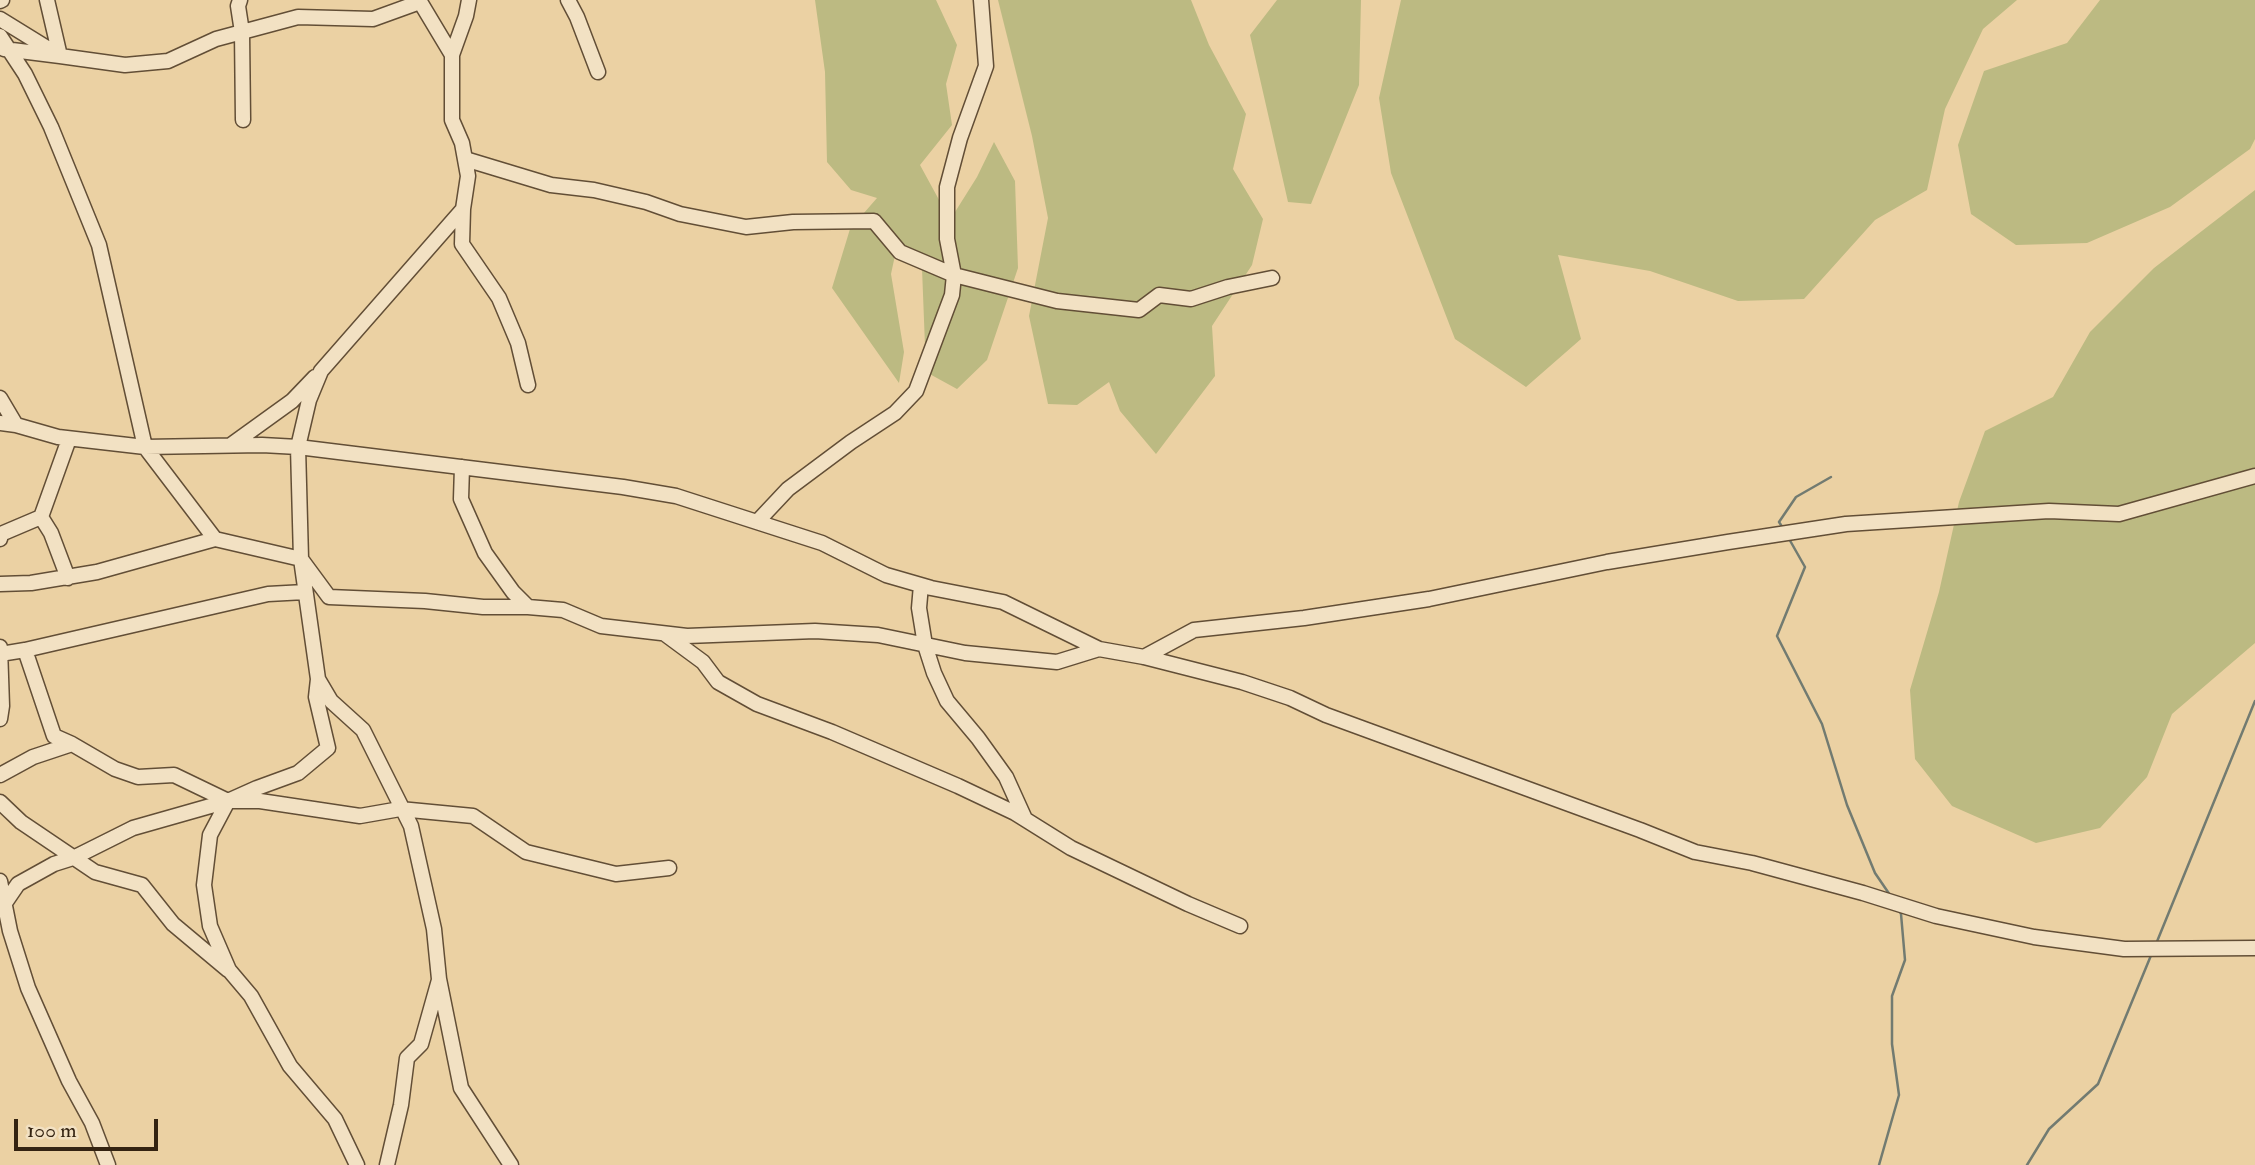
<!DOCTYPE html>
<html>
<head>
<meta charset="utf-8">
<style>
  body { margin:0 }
  #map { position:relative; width:2255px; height:1165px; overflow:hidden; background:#ebd1a3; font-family:"IM FELL Double Pica",serif }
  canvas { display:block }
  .scale { position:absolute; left:14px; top:1119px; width:144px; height:32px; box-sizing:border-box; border:4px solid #342311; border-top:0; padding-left:9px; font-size:21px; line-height:24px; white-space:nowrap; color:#342311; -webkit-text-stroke:5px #f2e1c3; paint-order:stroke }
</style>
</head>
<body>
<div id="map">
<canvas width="2255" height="1165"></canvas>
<div class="scale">100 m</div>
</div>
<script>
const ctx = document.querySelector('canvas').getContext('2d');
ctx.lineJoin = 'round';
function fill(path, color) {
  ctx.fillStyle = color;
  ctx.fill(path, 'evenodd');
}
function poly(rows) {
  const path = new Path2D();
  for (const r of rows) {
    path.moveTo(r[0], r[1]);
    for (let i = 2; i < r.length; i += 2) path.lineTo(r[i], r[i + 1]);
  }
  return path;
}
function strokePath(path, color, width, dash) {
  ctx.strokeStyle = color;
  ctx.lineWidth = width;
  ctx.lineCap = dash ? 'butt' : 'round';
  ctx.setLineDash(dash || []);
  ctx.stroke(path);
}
fill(poly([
  [815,0,936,0,957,45,946,84,952,125,920,165,950,220,977,177,994,142,1015,181,1018,268,987,360,957,389,926,372,922,268,897,246,891,274,904,352,899,383,832,288,850,229,877,198,851,190,827,162,825,72],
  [998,0,1191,0,1209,45,1246,114,1233,169,1263,219,1252,265,1212,326,1215,376,1156,454,1120,411,1109,382,1077,405,1048,404,1029,316,1048,218,1032,136],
  [1277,0,1361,0,1359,85,1311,204,1288,202,1250,35],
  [1401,0,2017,0,1983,29,1945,109,1927,190,1875,220,1804,299,1738,301,1650,271,1558,255,1581,339,1526,387,1455,339,1391,173,1379,98],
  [2100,0,2255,0,2255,139,2250,149,2170,207,2087,243,2016,245,1971,214,1958,145,1984,71,2067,43],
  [2255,190,2255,643,2172,714,2147,777,2100,828,2036,843,1952,806,1915,759,1910,690,1939,592,1959,502,1985,431,2053,397,2090,332,2154,268]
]), '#bcba82');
strokePath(poly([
  [1783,528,1779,522,1796,497,1831,477],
  [1788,537,1805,567,1777,636,1822,724,1847,805,1875,873,1890,895],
  [2156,944,2255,701],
  [1879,1165,1899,1095,1892,1044,1892,996,1905,960,1901,914,1899,910],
  [2027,1165,2049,1129,2098,1084,2152,953]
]), '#727b71', 2.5);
const minor = poly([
  [240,0,238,6,242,32,243,120],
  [419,0,452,55],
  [469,0,466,16,452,55,452,120,462,143,468,176,463,209,321,371,309,400,298,447,301,559,318,679,331,701,363,730,411,826,434,929,439,979,461,1088,511,1165],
  [568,0,577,17,598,72],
  [0,1,2,0],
  [0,19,60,56,125,65,168,61,216,39,298,17,373,19,420,2],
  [0,36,25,74,51,127,99,245,145,447,215,539,301,559,329,597,425,601,483,607,528,607,563,610,601,626,687,636,815,631,878,635,965,653,1057,662,1099,649],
  [4,49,60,56,47,0],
  [465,159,551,185,594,190,646,202,680,214,746,227,793,222,874,221,900,252,954,275,1057,301,1139,310,1159,295,1191,299,1228,287,1272,278],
  [463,209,462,244,499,298,518,343,528,385],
  [0,398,16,425],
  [0,423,16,425,58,437,145,447,262,445,298,447,623,487,676,496,822,543,886,575,931,588,1003,602,1099,649,1144,657,1242,682,1290,698,1326,715,1640,830,1695,852,1752,863,1863,893,1936,916,2034,937,2124,949,2255,948],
  [231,445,292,401,315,377],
  [462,467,461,499,485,553,513,592,528,607],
  [41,517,51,533,68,578],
  [757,522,788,489,851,442,895,413,916,391,952,295,954,275,947,239,947,187,960,138,986,66,981,0],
  [0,539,1,534,41,517,69,439],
  [0,584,31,583,97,572,215,539],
  [921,585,919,608,925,645,934,673,947,701,978,738,1006,777,1025,819],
  [665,634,703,662,718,682,757,704,832,732,958,786,1015,813,1071,848,1188,904,1240,926],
  [0,647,2,706,0,719],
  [25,650,54,736,72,744],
  [0,654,25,650,268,594,305,592],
  [1144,657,1194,630,1304,618,1429,599,1607,562,1728,542,1846,524,2049,511,2119,514,2255,476],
  [0,775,33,757,72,744,115,769,138,777,174,775,228,801,260,801,360,816,400,809,473,816,526,852,616,874,669,868],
  [228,801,210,835,204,885,210,926,229,970,251,996,290,1066,335,1119,357,1165],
  [0,802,21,822,95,872,142,885,173,924,228,970],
  [0,881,10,931,28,988,69,1081,92,1123,108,1165],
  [5,903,18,884,54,864,73,858,133,828,228,801,257,788,298,773,328,748,316,697,318,679],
  [387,1165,401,1105,407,1058,421,1044,439,980]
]);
strokePath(minor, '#624e36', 17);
strokePath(minor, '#f2e1c3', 14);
</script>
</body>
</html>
